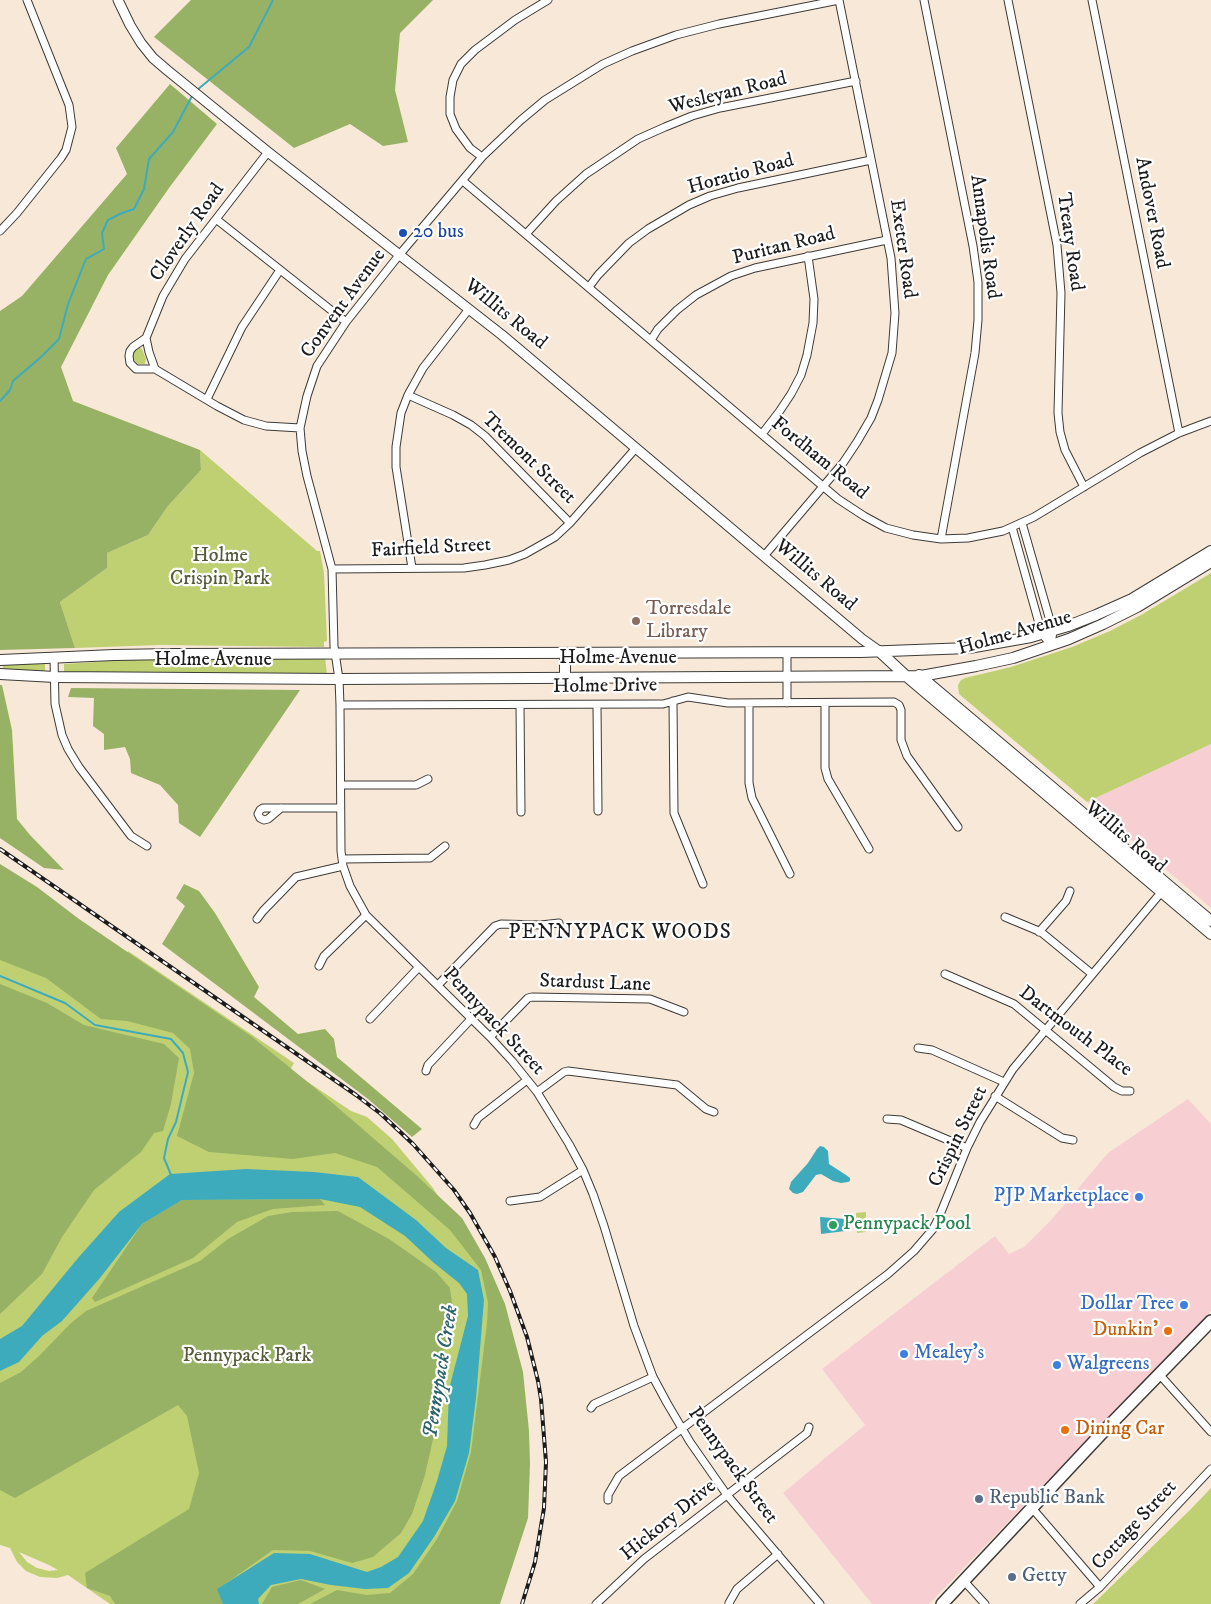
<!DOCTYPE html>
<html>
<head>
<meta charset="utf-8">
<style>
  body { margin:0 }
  canvas { display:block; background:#f8e8d7 }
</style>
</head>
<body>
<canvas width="1211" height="1604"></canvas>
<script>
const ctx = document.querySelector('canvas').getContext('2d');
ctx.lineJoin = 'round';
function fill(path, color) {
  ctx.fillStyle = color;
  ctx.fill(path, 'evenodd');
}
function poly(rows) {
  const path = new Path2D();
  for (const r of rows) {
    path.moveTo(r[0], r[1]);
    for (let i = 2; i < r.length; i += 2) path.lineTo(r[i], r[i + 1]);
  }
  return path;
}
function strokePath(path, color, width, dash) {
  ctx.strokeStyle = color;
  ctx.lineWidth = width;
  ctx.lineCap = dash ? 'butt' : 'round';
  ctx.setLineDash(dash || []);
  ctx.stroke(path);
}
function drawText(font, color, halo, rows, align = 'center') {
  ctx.font = font + ' "IM FELL DW Pica",serif';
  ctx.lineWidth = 4.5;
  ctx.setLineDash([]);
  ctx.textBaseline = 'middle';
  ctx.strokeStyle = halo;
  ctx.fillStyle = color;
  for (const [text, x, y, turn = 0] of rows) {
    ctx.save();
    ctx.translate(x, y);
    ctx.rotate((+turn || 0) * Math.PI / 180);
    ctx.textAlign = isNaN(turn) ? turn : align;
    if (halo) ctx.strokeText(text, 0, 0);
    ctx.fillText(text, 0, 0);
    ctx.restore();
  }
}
fill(poly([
  [1211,744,1211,908,1087,802],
  [1188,1099,1211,1124,1211,1311,929,1604,872,1604,783,1493,865,1425,822,1369,995,1236,1009,1254,1024,1247,1052,1219,1108,1153]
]), '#f7cfd2');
fill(poly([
  [139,347,142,349,146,359,145,364,138,364,133,359,132,354,135,349],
  [200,450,317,551,320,551,324,573,327,641,324,642,324,647,160,645,75,648,60,602,107,568,107,553,148,535,168,506,201,470],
  [1211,573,1211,744,1087,802,959,694,958,685,961,680,965,678,1011,667,1072,647,1110,631,1141,615],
  [118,658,325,658,327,674,131,675,64,672,64,664,97,662],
  [45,661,45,671,4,669,1,663],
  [0,867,127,954,128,951,131,953,294,1063,290,1070,351,1111,367,1117,392,1139,433,1188,482,1268,501,1323,493,1604,110,1604,68,1575,57,1578,40,1577,26,1571,17,1562,10,1548,0,1545],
  [19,1552,49,1565,58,1570,49,1571,37,1568,27,1562],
  [866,1212,866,1232,857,1233,856,1213],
  [1211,1488,1211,1604,1093,1604,1190,1510]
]), '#bfd073');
fill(poly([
  [191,0,433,0,400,33,395,90,408,142,383,146,350,124,294,148,154,37],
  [170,84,217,124,169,188,108,275,61,367,73,401,200,450,201,470,168,506,148,535,107,553,107,568,60,602,75,648,0,650,0,311,22,296,127,174,116,148],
  [0,685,2,685,12,730,17,819,30,835,64,870,44,868,0,838],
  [71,688,300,690,200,837,179,823,178,805,160,785,131,773,130,759,125,747,104,750,104,734,93,726,94,698,68,697],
  [0,864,37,887,79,919,251,1036,315,1088,416,1175,462,1218,485,1258,505,1304,523,1372,529,1431,530,1464,528,1518,500,1604,310,1604,337,1590,367,1595,390,1593,413,1574,437,1539,457,1501,471,1452,487,1323,488,1303,481,1270,450,1230,377,1167,335,1153,293,1159,209,1152,177,1136,194,1073,190,1049,173,1033,127,1021,101,1019,46,978,0,960],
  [184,884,199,891,215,913,259,987,254,997,298,1034,325,1029,334,1039,337,1057,422,1129,412,1137,368,1099,162,944,185,906,176,898],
  [0,984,47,1003,84,1025,164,1044,179,1058,171,1104,163,1131,154,1133,141,1152,94,1190,62,1237,42,1274,0,1314],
  [320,1199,325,1205,273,1209,237,1222,193,1258,95,1302,92,1298,142,1224,182,1200],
  [338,1211,389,1239,436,1272,450,1288,453,1309,451,1331,436,1369,433,1439,425,1475,412,1514,401,1533,373,1557,352,1563,310,1551,273,1550,218,1589,223,1604,115,1604,110,1596,87,1588,85,1573,189,1509,199,1473,187,1416,178,1405,15,1498,0,1490,0,1383,21,1372,39,1356,71,1323,86,1311,200,1261,228,1239,268,1216,292,1212],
  [301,1580,325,1589,298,1604,262,1604,272,1587]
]), '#97b265');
fill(poly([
  [820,1146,824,1147,828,1151,829,1164,846,1175,850,1178,850,1181,848,1182,841,1183,833,1181,821,1174,816,1175,803,1192,797,1194,793,1193,789,1189,791,1182,808,1163,817,1149],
  [246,1169,314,1172,358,1177,416,1220,446,1248,478,1270,484,1300,476,1398,469,1453,455,1501,434,1537,409,1573,388,1588,365,1589,331,1585,301,1579,271,1585,258,1599,259,1604,223,1604,217,1589,274,1553,310,1554,367,1572,381,1567,398,1557,423,1521,437,1481,447,1446,449,1389,468,1316,467,1294,459,1283,434,1263,405,1236,360,1207,320,1199,182,1200,142,1224,100,1278,62,1321,42,1336,19,1362,0,1371,0,1339,22,1326,78,1258,119,1212,170,1174],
  [820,1217,845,1219,845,1231,821,1234]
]), '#3eabbc');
strokePath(poly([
  [197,90,249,47,273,0],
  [0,401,10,390,13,381,41,357,59,339,68,304,86,259,104,249,102,233,108,220,122,213,134,209,144,189,149,159,173,132,192,96],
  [0,976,65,1003,95,1025,171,1039,183,1053,188,1072,176,1122,168,1139,164,1158,171,1175]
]), '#3eabbc', 2);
const minor = poly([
  [924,0,973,246,978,282,978,320,975,353,941,539],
  [1008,0,1057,245,1061,293,1058,413,1060,432,1065,450,1084,487],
  [1092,0,1179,433],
  [482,157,470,148,456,129,450,114,450,97,453,80,461,64,475,50,515,20,548,0],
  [463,181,838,499,864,516,886,528,913,535,941,539,968,538,1003,531,1034,517,1140,453,1179,433,1211,421],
  [216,219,346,322],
  [0,231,17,213,61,158,66,150,72,127,69,105,27,0],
  [526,234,556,201,586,174,638,139,665,127,692,116,720,108,856,81],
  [589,287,598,275,629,243,648,229,689,205,710,196,738,188,871,160],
  [146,338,149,352,155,369,217,406,244,420,266,426,300,428],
  [651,340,658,329,677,310,696,295,731,276,755,268,887,240],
  [155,369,136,369,130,363,129,356,130,351,133,347,146,338,163,296,185,259,268,152],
  [408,395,453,415,471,425,485,436,570,523],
  [207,399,242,327,280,270],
  [762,434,779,412,791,394,801,375,807,355,813,323,814,299,808,256],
  [1022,523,1053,631,1051,645],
  [1012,527,1042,634,1051,645],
  [764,556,843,463,857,442,871,418,878,400,892,353,895,313,891,258,839,0],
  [412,568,396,467,396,447,401,413,408,395,423,368,469,309],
  [332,569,464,568,485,565,509,560,525,554,555,537,570,523,636,448],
  [787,652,787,703],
  [54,657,55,704,62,735,68,749,79,767,131,836,147,846],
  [673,701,674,813,703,884],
  [749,703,749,783,752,798,790,874],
  [825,703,825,768,828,779,869,849],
  [340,705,654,704,663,704,688,697,728,703,894,702,899,705,901,710,901,740,907,756,958,827],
  [520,705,521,812],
  [597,705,598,811],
  [341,785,416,785,428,779],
  [281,808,268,819,264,820,260,818,258,814,260,810,263,808,340,808],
  [342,859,430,858,445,846],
  [1005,917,1041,932,1092,974],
  [257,919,263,911,296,877,343,866],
  [1039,932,1066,901,1070,891],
  [319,966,324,956,366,915],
  [945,974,1014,1004,1114,1087,1122,1091,1130,1091],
  [438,985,495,926,501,924,541,925,559,923],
  [370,1019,419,967],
  [490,1037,528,998,532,997,650,999,684,1012],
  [918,1048,932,1050,1004,1082],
  [426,1071,428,1065,471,1019],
  [537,1092,564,1072,568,1071,677,1085,706,1109,714,1112],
  [995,1096,1062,1138,1073,1140],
  [887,1119,901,1120,967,1148],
  [474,1125,478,1118,527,1080],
  [510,1201,540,1197,583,1170],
  [1159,1374,1211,1432],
  [591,1408,594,1404,653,1377],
  [608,1500,608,1495,619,1476,888,1274,914,1251,933,1229,939,1217,967,1148,980,1122,1013,1069,1164,889],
  [1032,1508,1100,1587],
  [964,1581,985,1604],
  [729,1603,737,1589,778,1554],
  [596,1604,644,1559,807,1433,809,1427],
  [820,1604,727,1495,690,1442,667,1403,653,1377,634,1326,604,1226,593,1194,583,1170,569,1144,537,1092,512,1061,490,1037,366,915,350,886,343,866,341,851,340,705,339,679,334,646,332,569,307,476,302,451,300,428,307,396,317,366,346,322,400,254,482,157,521,120,545,100,603,64,632,51,676,35,719,24,839,0],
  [1080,1604,1100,1587,1211,1469]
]);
const tertiary = poly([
  [118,0,130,25,141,43,153,58,167,70,268,152,502,335,862,639,879,651]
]);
const secondary = poly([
  [879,651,906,676,1211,934],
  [565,653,565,677],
  [0,660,114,655,174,654,861,652,969,648,1031,637,1068,626,1096,615,1132,599,1211,551],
  [0,674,55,677,339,679,921,676,976,666,1013,658,1069,639,1103,624,1137,607,1211,562],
  [919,675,1211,921]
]);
const primary = poly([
  [942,1604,1103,1432,1211,1321]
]);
strokePath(minor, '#3d3b38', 9);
strokePath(tertiary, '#3d3b38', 11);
strokePath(secondary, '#3d3b38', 12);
strokePath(primary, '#3d3b38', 14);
strokePath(minor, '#fff', 7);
strokePath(tertiary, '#fff', 9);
strokePath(secondary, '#fff', 10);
strokePath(primary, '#fff', 11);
const rail = poly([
  [0,849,356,1095,381,1114,413,1144,454,1190,470,1213,495,1257,510,1291,527,1337,538,1381,541,1399,546,1462,544,1508,535,1562,522,1604]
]);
strokePath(rail, '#1c1c1c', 4);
strokePath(rail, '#fff', 2, [5.5]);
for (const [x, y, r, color] of [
  [403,233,5,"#1a4fb4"],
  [636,621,5,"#8d6e63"],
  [1139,1197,5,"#3f7fe0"],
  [833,1225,5,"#2e9e5b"],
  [1184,1305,5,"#3f7fe0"],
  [1168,1331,5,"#e8710a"],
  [904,1354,5,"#3f7fe0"],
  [1057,1365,5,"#3f7fe0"],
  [1065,1430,5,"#e8710a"],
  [979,1499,5,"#5c6f8a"],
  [1012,1577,5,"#5c6f8a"]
]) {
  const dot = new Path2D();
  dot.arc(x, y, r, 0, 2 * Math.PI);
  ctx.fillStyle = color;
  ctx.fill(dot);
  strokePath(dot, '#fff', 2);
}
drawText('20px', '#1c1c1c', '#fff', [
  ["Wesleyan Road",728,94,-14],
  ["Horatio Road",741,175,-15],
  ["Andover Road",1151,213,79],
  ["Cloverly Road",188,233,-55],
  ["Annapolis Road",984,237,82],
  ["Treaty Road",1069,242,82],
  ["Puritan Road",784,247,-14],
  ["Exeter Road",902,249,82],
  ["Convent Avenue",344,304,-54],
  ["Willits Road",505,315,39],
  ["Tremont Street",528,459,44],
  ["Fordham Road",819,459,39],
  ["Fairfield Street",431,549,-3],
  ["Willits Road",815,576,40],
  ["Holme Avenue",1015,634,-16],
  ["Holme Avenue",618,659],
  ["Holme Avenue",213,661],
  ["Holme Drive",605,687,-1],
  ["Willits Road",1125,838,40],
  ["Stardust Lane",595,984,2],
  ["Pennypack Street",493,1022,47],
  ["Dartmouth Place",1075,1032,37],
  ["Crispin Street",959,1137,-64],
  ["Pennypack Street",732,1466,54],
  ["Hickory Drive",669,1521,-39],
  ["Cottage Street",1135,1526,-47]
]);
drawText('20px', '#164399', '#fff', [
  ["20 bus",413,233]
], 'left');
drawText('20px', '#555b3a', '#fff', [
  ["Holme",220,557],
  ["Crispin Park",220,580],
  ["Pennypack Park",247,1357]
]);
drawText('20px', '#785e54', '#fff', [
  ["Torresdale",646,610],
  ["Library",646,633]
], 'left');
drawText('20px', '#366cbe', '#fff', [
  ["PJP Marketplace",1129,1197],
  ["Dollar Tree",1174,1305],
  ["Mealey's",914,1354,"left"],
  ["Walgreens",1067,1365,"left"]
], 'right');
drawText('20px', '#27864d', '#fff', [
  ["Pennypack Pool",843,1225]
], 'left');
drawText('20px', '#c56008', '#fff', [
  ["Dunkin'",1158,1331],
  ["Dining Car",1075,1430,"left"]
], 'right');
drawText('20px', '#4e5e75', '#fff', [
  ["Republic Bank",989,1499],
  ["Getty",1022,1577]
], 'left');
ctx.letterSpacing = '1px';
drawText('21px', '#1c1c1c', '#fff', [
  ["PENNYPACK WOODS",620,934]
]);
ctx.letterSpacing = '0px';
drawText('italic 21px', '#2d646c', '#fff', [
  ["Pennypack Creek",442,1372,-81]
]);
</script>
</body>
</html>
